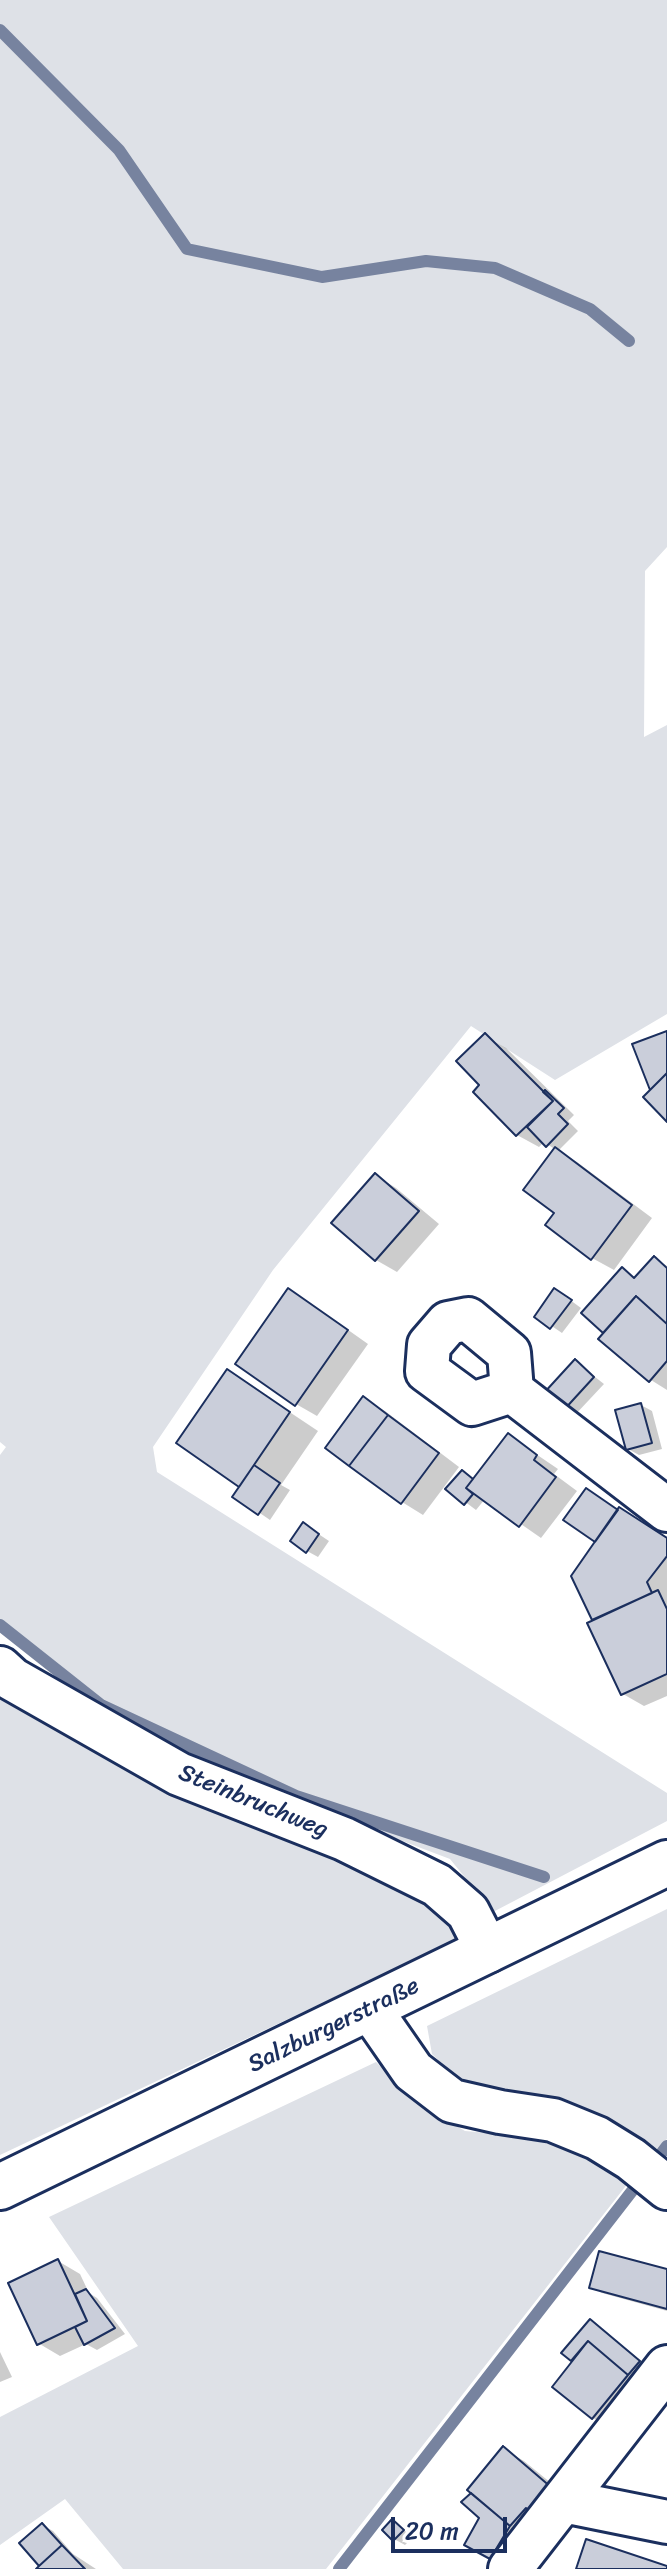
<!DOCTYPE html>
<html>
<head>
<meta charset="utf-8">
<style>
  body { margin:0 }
  #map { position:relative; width:667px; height:2569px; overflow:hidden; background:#fff; font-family:Sriracha,sans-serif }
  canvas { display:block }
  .scale { position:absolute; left:391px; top:2517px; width:116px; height:36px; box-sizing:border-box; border:4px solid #1b2f5e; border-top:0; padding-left:10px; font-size:24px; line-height:28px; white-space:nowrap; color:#1b2f5e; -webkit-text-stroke:6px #fff; paint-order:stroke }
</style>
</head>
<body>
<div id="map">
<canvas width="667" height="2569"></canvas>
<div class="scale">20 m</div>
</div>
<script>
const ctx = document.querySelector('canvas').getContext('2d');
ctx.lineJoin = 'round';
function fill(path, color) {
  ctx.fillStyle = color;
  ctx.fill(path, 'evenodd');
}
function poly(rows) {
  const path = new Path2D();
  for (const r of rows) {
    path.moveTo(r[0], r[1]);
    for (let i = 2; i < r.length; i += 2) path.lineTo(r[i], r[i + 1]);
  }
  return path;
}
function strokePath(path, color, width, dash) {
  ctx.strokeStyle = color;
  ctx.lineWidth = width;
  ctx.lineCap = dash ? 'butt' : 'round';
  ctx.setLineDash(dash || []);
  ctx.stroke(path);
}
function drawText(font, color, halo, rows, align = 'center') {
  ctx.font = font + ' Sriracha,sans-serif';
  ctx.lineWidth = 6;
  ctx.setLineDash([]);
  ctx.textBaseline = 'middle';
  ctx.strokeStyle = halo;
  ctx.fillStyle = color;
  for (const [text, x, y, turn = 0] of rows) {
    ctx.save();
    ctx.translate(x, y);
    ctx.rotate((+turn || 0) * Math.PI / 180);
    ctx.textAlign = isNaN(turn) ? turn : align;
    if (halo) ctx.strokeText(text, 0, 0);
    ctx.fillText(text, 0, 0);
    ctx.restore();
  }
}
fill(poly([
  [0,0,667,0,667,547,645,571,644,737,667,725,667,1014,555,1080,471,1026,273,1270,153,1447,157,1472,667,1793,667,1821,493,1912,450,1859,257,1786,98,1704,0,1630,0,1455,6,1447,0,1442],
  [0,1690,423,1886,464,1936,0,2155],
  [667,1909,667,2139,654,2151,462,2083,432,2054,427,2026],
  [376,2062,420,2105,465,2131,558,2139,632,2178,326,2569,123,2569,65,2499,0,2545,0,2417,138,2346,49,2217]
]), '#dee1e7');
fill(poly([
  [485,1036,506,1048,574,1115,568,1121,578,1131,558,1151,577,1162,652,1218,614,1270,592,1258,557,1212,556,1150,544,1142,539,1147,517,1135,475,1092,482,1085],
  [375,1175,396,1188,439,1224,397,1272,376,1260],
  [654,1259,667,1266,667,1390,651,1380,601,1339,606,1333,584,1313,622,1270,637,1278],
  [566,1297,581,1308,562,1333,537,1316],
  [310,1303,368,1344,317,1416,296,1404],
  [576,1362,604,1384,574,1416,563,1410],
  [228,1371,318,1431,281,1485,290,1490,270,1520,235,1496,242,1486],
  [364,1399,385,1411,459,1467,423,1515,402,1502],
  [641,1405,652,1411,662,1449,639,1455,628,1449],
  [508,1435,558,1469,554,1474,577,1491,541,1538,485,1499,476,1510,448,1489,462,1473,474,1480],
  [314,1531,329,1541,318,1557,307,1551],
  [667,1539,667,1696,644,1706,623,1694,574,1576],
  [58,2261,80,2274,89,2293,97,2298,125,2334,97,2350,86,2344,60,2356,38,2343],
  [667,2271,667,2311,602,2293,591,2287],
  [591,2321,650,2368,615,2430,593,2418,555,2387,575,2361,564,2353],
  [0,2352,12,2377,0,2382],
  [503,2449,524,2461,573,2501,501,2564,467,2544,482,2517,474,2493],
  [393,2522,413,2537,405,2545,394,2539],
  [42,2525,53,2531,73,2554,96,2569,40,2569]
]), '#0003');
strokePath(poly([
  [0,30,119,150,187,249,322,277,426,261,495,268,590,309,629,341],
  [0,1625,101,1705,296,1796,544,1877],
  [339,2569,667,2146]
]), '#77839f', 12);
const building = poly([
  [667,1031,667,1073,650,1090,632,1044,667,1031],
  [485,1033,553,1101,516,1136,473,1092,479,1085,456,1061,485,1033],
  [667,1073,667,1122,643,1097,667,1073],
  [545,1090,564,1108,558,1114,568,1124,546,1147,527,1127,553,1101,543,1092,545,1090],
  [555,1147,632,1205,591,1260,545,1225,554,1213,523,1190,555,1147],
  [375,1173,419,1211,375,1261,331,1223,375,1173],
  [654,1256,667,1268,667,1324,636,1296,603,1333,581,1313,622,1267,634,1278,654,1256],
  [288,1288,348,1330,295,1406,235,1364,288,1288],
  [554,1288,572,1300,550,1329,534,1317,554,1288],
  [636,1296,667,1324,667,1361,649,1382,598,1339,636,1296],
  [575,1359,594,1377,562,1412,543,1394,575,1359],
  [227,1369,290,1412,239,1487,176,1443,227,1369],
  [363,1396,388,1415,349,1466,325,1448,363,1396],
  [641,1403,652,1443,626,1450,615,1410,641,1403],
  [388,1415,439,1453,401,1504,349,1466,388,1415],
  [508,1433,537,1455,534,1460,556,1477,519,1527,466,1488,508,1433],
  [254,1465,280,1483,258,1515,232,1497,254,1465],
  [462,1470,473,1479,466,1488,473,1494,464,1505,445,1489,462,1470],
  [586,1488,618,1510,595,1542,563,1520,586,1488],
  [619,1507,667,1538,667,1556,647,1582,652,1593,592,1620,571,1576,619,1507],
  [303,1522,319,1534,306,1553,290,1541,303,1522],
  [658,1590,667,1609,667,1674,621,1695,587,1623,658,1590],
  [599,2251,667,2269,667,2309,589,2288,599,2251],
  [58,2259,87,2321,37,2345,8,2283,58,2259],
  [86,2289,115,2328,84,2345,75,2327,87,2321,75,2294,86,2289],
  [590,2319,640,2361,628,2375,588,2341,571,2361,561,2353,590,2319],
  [588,2341,628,2375,592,2419,552,2387,588,2341],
  [503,2446,552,2488,532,2513,526,2508,510,2526,467,2490,503,2446],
  [471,2493,510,2526,490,2559,464,2545,479,2518,461,2502,471,2493],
  [392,2519,404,2530,393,2541,382,2530,392,2519],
  [42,2523,62,2545,39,2566,19,2543,42,2523],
  [586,2539,667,2566,667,2569,576,2569,586,2539],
  [62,2545,85,2569,36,2569,39,2566,62,2545]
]);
fill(building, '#caceda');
strokePath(building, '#1b2f5e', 2);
const minor = poly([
  [512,1391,472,1404,427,1371,429,1345,448,1323,468,1319,509,1353,512,1391,667,1510],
  [0,1668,12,1679,179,1774,344,1839,437,1885,468,1912,488,1951],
  [370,2009,413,2071,452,2101,500,2112,553,2120,597,2138,631,2159,667,2188],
  [563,2501,667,2522],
  [510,2569,667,2367]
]);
const major = poly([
  [0,2187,667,1863]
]);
strokePath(minor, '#1b2f5e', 48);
strokePath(major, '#1b2f5e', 50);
strokePath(minor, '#fff', 42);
strokePath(major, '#fff', 44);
drawText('24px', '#1b2f5e', '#fff', [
  ["Steinbruchweg",253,1802,22],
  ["Salzburgerstraße",334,2026,-26]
]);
</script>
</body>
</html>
